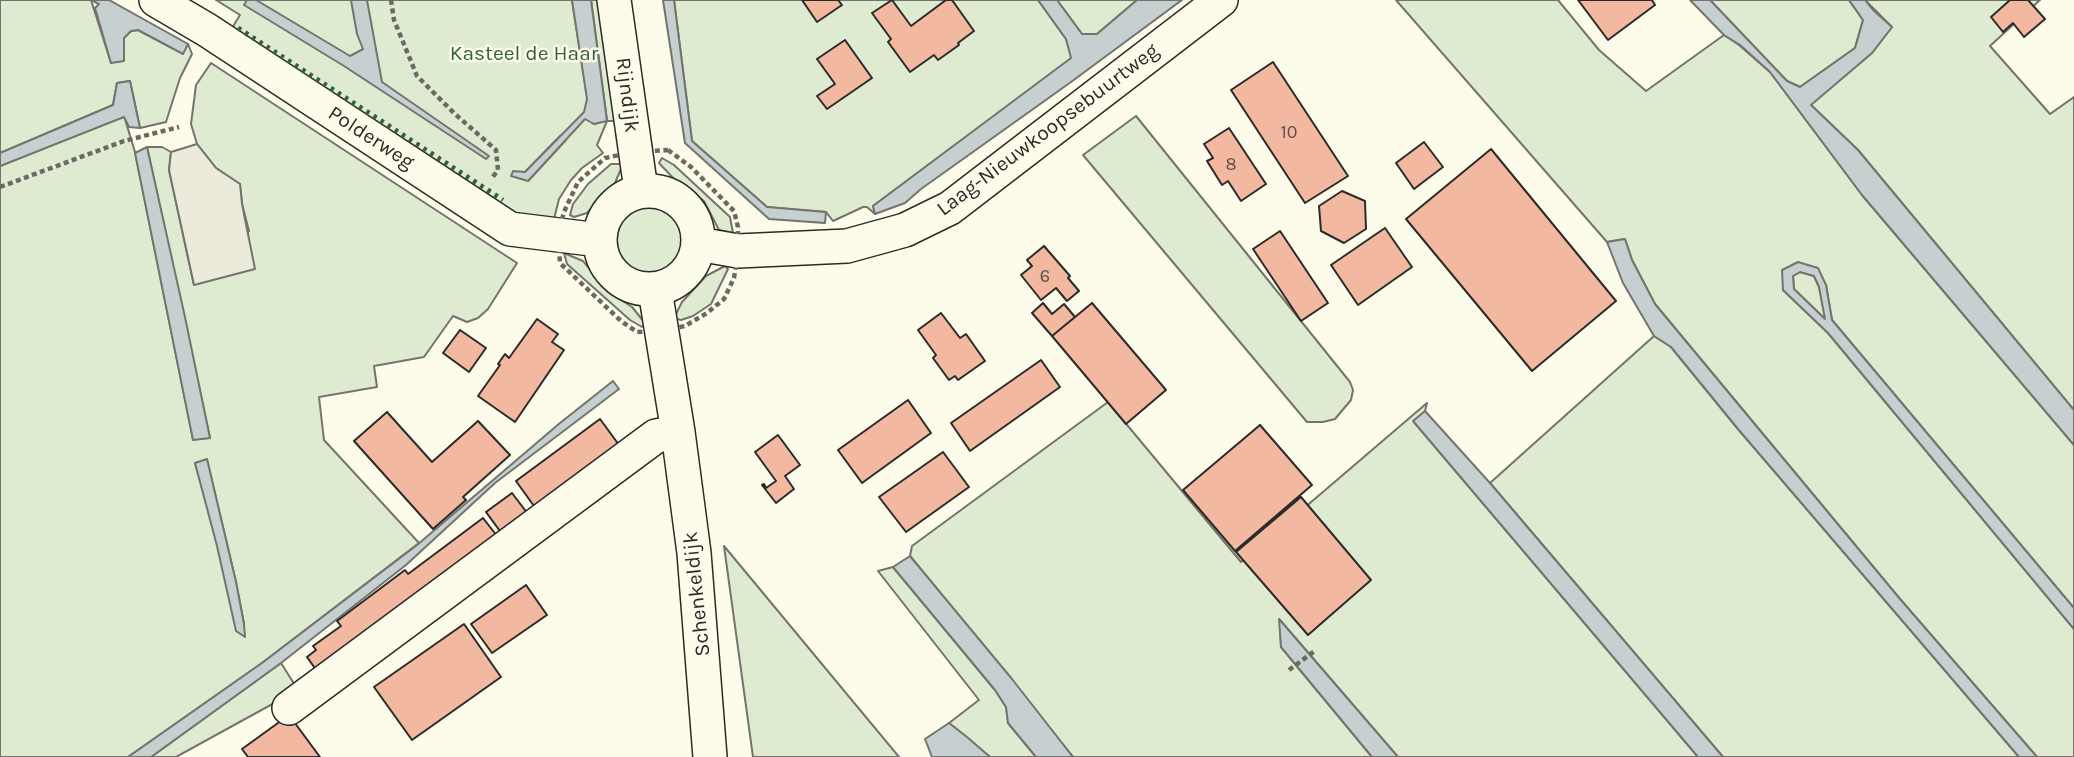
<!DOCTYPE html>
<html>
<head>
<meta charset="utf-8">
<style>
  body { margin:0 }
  canvas { display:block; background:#fdfbea }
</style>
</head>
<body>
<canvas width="2074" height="757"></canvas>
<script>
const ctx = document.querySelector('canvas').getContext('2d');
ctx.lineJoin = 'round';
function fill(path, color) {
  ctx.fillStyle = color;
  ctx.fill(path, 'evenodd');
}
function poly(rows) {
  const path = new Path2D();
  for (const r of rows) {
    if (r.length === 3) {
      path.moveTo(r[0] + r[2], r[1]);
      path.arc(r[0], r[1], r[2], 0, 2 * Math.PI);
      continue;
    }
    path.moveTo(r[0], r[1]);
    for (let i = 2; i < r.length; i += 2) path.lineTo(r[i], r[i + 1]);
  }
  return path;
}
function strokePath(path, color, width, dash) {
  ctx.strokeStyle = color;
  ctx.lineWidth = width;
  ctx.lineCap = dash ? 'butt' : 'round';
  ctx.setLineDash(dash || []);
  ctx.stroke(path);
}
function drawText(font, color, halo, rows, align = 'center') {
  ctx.font = font + ' Karla,sans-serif';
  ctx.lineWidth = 5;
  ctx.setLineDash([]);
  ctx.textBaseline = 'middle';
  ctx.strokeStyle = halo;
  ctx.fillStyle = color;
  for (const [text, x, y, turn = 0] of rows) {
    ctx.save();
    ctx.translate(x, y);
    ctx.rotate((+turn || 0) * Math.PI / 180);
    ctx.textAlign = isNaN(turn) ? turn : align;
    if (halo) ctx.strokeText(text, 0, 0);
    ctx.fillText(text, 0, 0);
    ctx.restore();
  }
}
const green = poly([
  [0,0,91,0,111,63,124,38,131,31,138,30,182,53,188,44,192,54,180,78,166,122,140,128,130,81,117,83,113,105,0,153,0,0],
  [216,0,572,0,591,122,594,124,607,120,591,0,603,0,621,121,607,121,597,145,603,153,582,168,571,180,559,199,554,219,524,219,229,33,240,15,216,0],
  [560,136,566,140,528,181,525,172,560,136],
  [674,0,1038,0,1066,39,1072,58,873,206,875,214,867,207,863,207,833,221,826,212,767,207,692,141,674,0],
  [1057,0,1137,0,1097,34,1082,34,1057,0],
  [1396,0,1558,0,1599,50,1646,91,1724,35,1739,45,1770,72,1862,195,2074,445,2074,608,1832,320,1826,285,1798,262,1783,290,1828,333,2074,629,2074,757,2037,757,1900,599,1655,304,1632,260,1625,239,1607,242,1396,0],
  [1710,0,1849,0,1863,20,1855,48,1800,87,1787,81,1710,0],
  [1865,0,2040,0,1990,46,2050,114,2074,97,2074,410,1858,150,1810,104,1872,53,1892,27,1865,0],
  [211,63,517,263,488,309,478,318,467,322,453,316,424,357,374,366,377,387,319,397,324,440,419,543,262,663,128,757,0,757,0,166,124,116,135,152,193,439,210,438,147,147,162,147,171,152,169,170,194,285,249,231,242,204,240,184,216,168,197,144,191,124,196,85,211,63],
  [207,460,236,582,244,624,244,636,195,463,207,460],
  [1136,116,1350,382,1353,390,1351,400,1335,419,1323,422,1307,422,1083,155,1136,116],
  [662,158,674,165,730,217,733,233,719,230,704,201,676,181,659,163,662,158],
  [611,164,623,164,615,183,587,213,574,217,570,215,573,204,588,184,611,164],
  [650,240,33],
  [564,253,583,261,606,290,632,307,645,323,642,327,630,320,567,264,564,253],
  [725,266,728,269,711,304,693,316,681,320,674,318,682,302,706,276,725,266],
  [1800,272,1814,276,1819,287,1826,320,1794,289,1793,276,1800,272],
  [1654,336,1671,347,1738,429,2019,757,1723,757,1490,483,1654,336],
  [1108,402,1241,562,1427,403,1425,411,1414,422,1698,757,1398,757,1280,620,1281,647,1372,757,1073,757,910,556,912,546,1108,402],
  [724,546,899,757,753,757,724,546],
  [893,567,995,690,1006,707,1008,723,1036,757,990,757,949,723,979,700,878,571,893,567],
  [281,663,298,690,176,757,151,757,281,663]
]);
fill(green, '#deebd1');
strokePath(green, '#74746e', 2);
const parking = poly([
  [197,144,216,168,240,184,242,204,255,269,194,285,169,170,171,152,197,144]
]);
fill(parking, '#eceadb');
strokePath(parking, '#74746e', 2);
const water = poly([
  [91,0,109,0,188,44,183,54,138,30,131,31,124,38,124,61,111,63,95,8,99,4,91,0],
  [247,0,256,0,350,56,363,49,357,34,351,0,367,0,382,82,489,156,486,159,344,66,244,5,247,0],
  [572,0,591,0,607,121,594,124,585,119,528,181,511,176,513,171,525,172,584,112,587,99,572,0],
  [663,0,674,0,692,141,767,207,826,212,825,223,769,219,685,143,663,0],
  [1038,0,1057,0,1082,34,1097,34,1137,0,1182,0,1071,82,921,189,905,203,875,214,873,206,1071,58,1066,39,1038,0],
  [1690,0,1710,0,1787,81,1800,87,1855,48,1863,20,1849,0,1865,0,1873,10,1892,27,1872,53,1811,105,1858,150,2074,410,2074,445,1862,195,1770,72,1740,45,1724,35,1690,0],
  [130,81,140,128,129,127,124,117,0,166,0,153,113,105,117,83,130,81],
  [147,147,185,317,210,438,193,440,135,153,147,147],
  [1625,239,1632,260,1655,304,1900,599,2037,757,2019,757,1738,429,1671,347,1654,336,1623,283,1607,242,1625,239],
  [1798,262,1818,268,1826,285,1832,320,2074,608,2074,629,1828,333,1783,290,1782,270,1798,262],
  [1800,272,1814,276,1819,287,1825,319,1794,289,1793,276,1800,272],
  [613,381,619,389,495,483,406,565,281,663,151,757,128,757,262,663,417,545,560,423,613,381],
  [1425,411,1490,483,1723,757,1698,757,1413,421,1425,411],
  [207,459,236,582,244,624,245,637,236,631,217,546,195,463,207,459],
  [910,556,1012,679,1073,757,1036,757,1008,723,1006,707,995,690,893,567,910,556],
  [1279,619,1398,757,1372,757,1281,647,1279,619],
  [949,723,967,737,990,757,932,757,925,739,949,723]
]);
fill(water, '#c7d0d0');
strokePath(water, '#74746e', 2);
const building = poly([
  [802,0,838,0,842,5,817,22,802,0],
  [892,0,911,26,946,0,952,0,974,31,958,43,959,45,938,60,934,55,910,72,888,42,891,39,872,13,892,0],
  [1578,0,1652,0,1655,5,1608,40,1578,0],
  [2010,0,2028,0,2045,19,2024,37,2013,23,2003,32,1991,17,2010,0],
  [845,40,872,78,827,109,817,96,835,84,817,59,845,40],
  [1273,62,1348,176,1305,203,1231,90,1273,62],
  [1229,128,1266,184,1241,201,1228,181,1222,185,1207,161,1213,158,1204,144,1229,128],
  [1424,142,1443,167,1414,189,1396,163,1424,142],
  [1491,149,1616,301,1532,371,1406,219,1491,149],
  [1342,191,1365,201,1366,229,1344,243,1321,231,1319,206,1342,191],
  [1385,228,1412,267,1358,305,1331,265,1385,228],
  [1280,231,1328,303,1301,321,1253,249,1280,231],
  [1044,246,1070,276,1068,278,1079,291,1067,301,1056,288,1041,300,1021,275,1032,266,1027,260,1044,246],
  [1043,303,1052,314,1064,304,1075,317,1052,336,1032,313,1043,303],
  [1092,303,1166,390,1126,424,1052,336,1092,303],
  [941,313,960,338,966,334,985,361,958,380,955,376,949,380,933,358,936,355,918,330,941,313],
  [537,319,558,334,552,342,564,350,515,422,478,396,500,365,498,364,505,354,509,358,537,319],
  [460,330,486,348,469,372,443,353,460,330],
  [1041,360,1060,387,970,451,951,423,1041,360],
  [908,400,931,433,862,483,838,450,908,400],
  [387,412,432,462,478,421,510,455,463,497,466,500,433,529,354,441,387,412],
  [600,419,622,449,539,513,516,481,600,419],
  [1260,425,1312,485,1235,551,1183,490,1260,425],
  [778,435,800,465,785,476,794,489,776,503,762,485,764,484,766,488,776,481,755,452,778,435],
  [943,452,969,487,906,532,879,497,943,452],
  [512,493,531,518,505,538,486,512,512,493],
  [1301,497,1371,580,1308,635,1236,552,1301,497],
  [483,518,501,541,319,674,307,657,316,650,313,646,341,626,337,621,405,570,408,574,483,518],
  [526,585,547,615,492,653,471,624,526,585],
  [464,624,501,677,412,740,374,687,464,624],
  [289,715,320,757,248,757,242,749,289,715]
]);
fill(building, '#f2b8a0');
strokePath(building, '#2b2b2b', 2);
const minor = poly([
  [156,0,207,30,510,229,599,240],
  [614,0,641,190],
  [649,240,49],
  [698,244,738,251,847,246,905,230,950,208,1221,0],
  [655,290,678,432,694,553,710,757],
  [289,708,656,436,678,432]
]);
strokePath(minor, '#2b2b2b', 36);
strokePath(poly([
  [391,0,394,20,417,76,455,114,496,150,498,170,492,178],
  [668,150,691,167,734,211,738,227,738,251,734,278,724,299,707,313,685,326,662,331,637,332,621,321,560,263,558,235,564,212,578,182,605,158,634,152,668,150],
  [0,187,124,141,179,127],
  [1289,670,1316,650]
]), '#6a6964', 4.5, [5, 3.5]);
strokePath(minor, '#fdfbea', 33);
strokePath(poly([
  [238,28,503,200]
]), '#34623c', 5, [3.5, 5]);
drawText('18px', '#5d4e48', null, [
  ["10",1289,133],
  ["8",1231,165],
  ["6",1045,277]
]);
drawText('21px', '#34623c', '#fdfbea', [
  ["Kasteel de Haar",524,54]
]);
drawText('21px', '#2b2b2b', '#fdfbea', [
  ["Rijndijk",627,95,83],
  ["Laag-Nieuwkoopsebuurtweg",1048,130,-37],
  ["Polderweg",371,138,33],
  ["Schenkeldijk",697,594,-96]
]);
</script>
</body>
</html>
